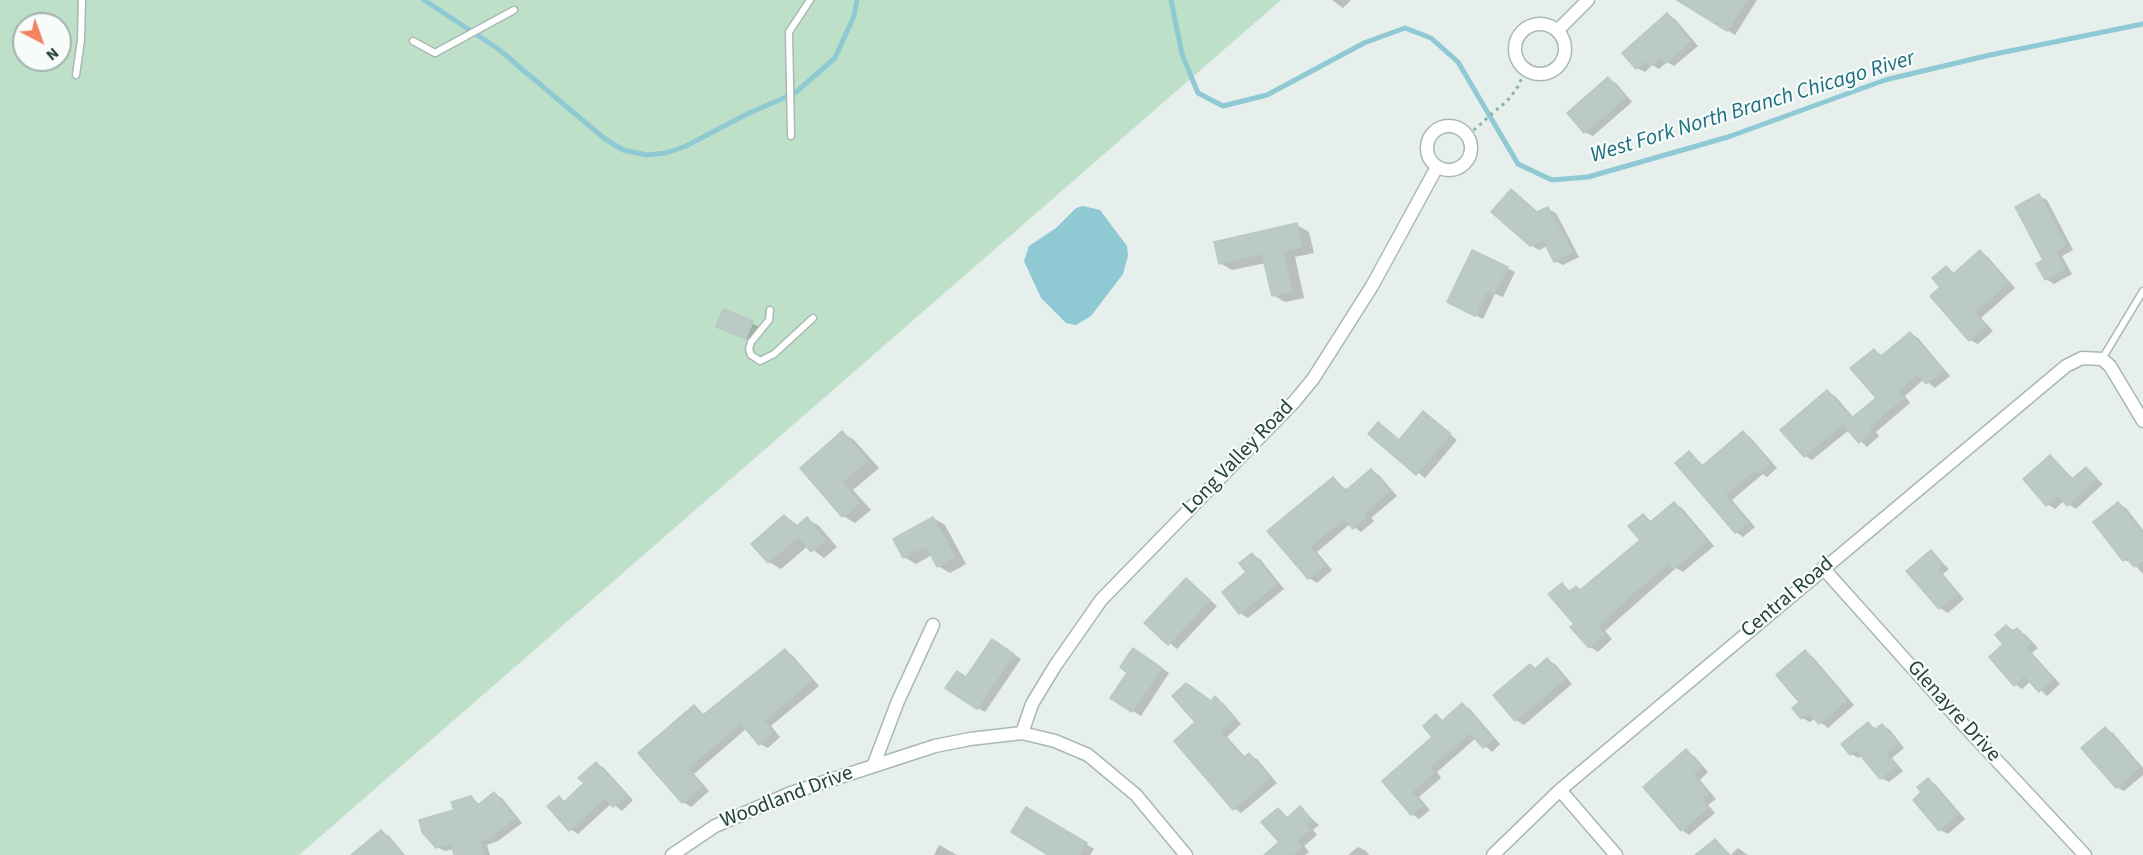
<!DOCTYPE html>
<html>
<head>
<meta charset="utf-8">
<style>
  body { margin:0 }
  #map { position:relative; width:2143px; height:855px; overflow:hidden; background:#e6efeb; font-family:"Source Sans 3",sans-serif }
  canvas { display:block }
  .north { position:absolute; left:12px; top:12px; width:60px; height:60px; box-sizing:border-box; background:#f7fbf9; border:2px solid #a3b1ad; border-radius:50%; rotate:139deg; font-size:16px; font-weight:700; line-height:24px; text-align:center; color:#24423a }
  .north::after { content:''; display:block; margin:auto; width:21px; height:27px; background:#f4845f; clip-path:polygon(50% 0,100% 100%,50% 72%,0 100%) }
</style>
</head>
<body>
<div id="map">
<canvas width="2143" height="855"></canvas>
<div class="north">N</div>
</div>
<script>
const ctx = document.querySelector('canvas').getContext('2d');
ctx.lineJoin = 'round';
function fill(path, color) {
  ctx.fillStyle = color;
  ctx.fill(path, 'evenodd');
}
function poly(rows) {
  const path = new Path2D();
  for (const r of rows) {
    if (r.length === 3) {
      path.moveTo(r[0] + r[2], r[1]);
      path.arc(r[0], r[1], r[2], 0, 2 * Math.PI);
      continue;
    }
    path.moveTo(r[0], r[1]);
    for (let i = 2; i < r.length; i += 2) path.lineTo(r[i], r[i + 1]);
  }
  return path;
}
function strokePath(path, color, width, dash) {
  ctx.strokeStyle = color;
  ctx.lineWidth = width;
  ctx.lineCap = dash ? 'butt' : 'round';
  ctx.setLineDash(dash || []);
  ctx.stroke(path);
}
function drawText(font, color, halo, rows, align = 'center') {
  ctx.font = font + ' "Source Sans 3",sans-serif';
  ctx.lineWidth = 4.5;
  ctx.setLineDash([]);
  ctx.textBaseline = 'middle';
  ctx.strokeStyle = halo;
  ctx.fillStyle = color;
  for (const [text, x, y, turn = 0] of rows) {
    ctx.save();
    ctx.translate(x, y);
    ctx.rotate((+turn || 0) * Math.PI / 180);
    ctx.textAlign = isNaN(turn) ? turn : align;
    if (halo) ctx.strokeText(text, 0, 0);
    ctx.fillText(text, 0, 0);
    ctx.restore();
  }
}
fill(poly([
  [0,0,1281,0,299,855,0,855],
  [24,24,60,24,60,60,24,60]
]), '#bfe0c8');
fill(poly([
  [1083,206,1100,210,1127,246,1128,256,1123,274,1091,316,1076,325,1066,323,1041,298,1024,261,1029,246,1056,228,1076,208]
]), '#8ec9d4');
fill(poly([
  [1332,0,1351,0,1343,8],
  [1685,0,1757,0,1735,35,1684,3],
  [1667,15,1675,19,1698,46,1674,66,1667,62,1659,69,1652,65,1645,72,1637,68],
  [1608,79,1616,83,1632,102,1593,136,1585,132],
  [1511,191,1539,213,1548,209,1556,213,1579,257,1563,265,1555,261,1547,246,1539,250,1531,245],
  [2039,196,2047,200,2073,250,2062,256,2072,274,2054,284,2046,279],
  [1297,225,1309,232,1314,253,1295,257,1304,298,1285,302,1273,295,1266,263,1232,270,1220,263],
  [1980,252,1988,257,2015,288,1981,318,1993,331,1978,344,1970,340,1942,287,1946,267,1956,274],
  [1507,268,1515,272,1503,297,1495,294,1483,319,1456,306],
  [724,311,760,327,754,342,718,327],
  [1910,333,1918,338,1950,376,1935,388,1924,379,1905,396,1910,403,1876,432,1879,436,1867,447,1849,430,1812,460,1805,456,1827,392,1835,396,1854,418,1878,399,1874,350,1883,356],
  [1423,413,1457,440,1425,478,1370,434,1379,424,1400,441],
  [842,433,854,440,879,468,853,490,871,510,855,523,843,516,802,468],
  [1743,433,1750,437,1777,468,1767,477,1763,474,1732,500,1755,527,1743,537,1736,532,1689,453,1704,466],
  [2050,457,2074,479,2086,469,2103,484,2076,509,2064,501,2055,509,2047,504],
  [1371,471,1379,475,1397,496,1371,518,1374,521,1361,532,1350,524,1317,552,1332,570,1317,583,1309,578,1269,532,1333,479,1347,490],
  [1674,504,1682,508,1714,546,1683,572,1676,568,1605,631,1612,639,1598,652,1590,647,1573,627,1576,624,1562,585,1572,592,1577,588,1581,590,1642,540,1644,516,1653,522],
  [2118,504,2126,508,2143,530,2143,574,2133,563,2124,560],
  [785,516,799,526,807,519,819,526,837,547,824,558,808,546,781,569,769,562,753,544],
  [933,518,945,525,966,564,950,573,938,566,932,555,916,564,904,557],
  [1931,552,1949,569,1943,574,1964,599,1948,613,1940,608,1908,572],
  [1252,555,1260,559,1284,589,1248,618,1240,613,1224,593,1249,572],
  [1187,580,1217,606,1177,649,1146,623],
  [2006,627,2025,634,2038,648,2032,653,2060,684,2047,696,2031,681,2022,689,2015,684,2005,644],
  [1000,645,1021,659,985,712,978,708,967,679],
  [785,651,793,656,819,686,771,726,780,737,768,748,760,744,747,728,694,774,709,791,691,807,683,802,640,753,694,707,705,715],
  [1805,652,1813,657,1854,705,1828,728,1815,718,1810,722,1802,718],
  [1141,654,1169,673,1141,716,1112,698],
  [1547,660,1555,664,1572,684,1524,725,1516,720,1495,696,1531,665,1537,669],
  [1215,698,1223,703,1241,724,1227,737,1246,758,1249,755,1257,759,1277,783,1241,813,1234,808,1197,722],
  [1463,705,1470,709,1500,744,1492,752,1476,738,1437,772,1441,778,1419,797,1430,810,1419,819,1412,814,1384,781,1434,738,1436,716,1444,721],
  [1868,724,1877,729,1882,725,1890,730,1904,748,1892,758,1903,771,1889,782,1881,778,1863,755,1858,758,1851,754],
  [2105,729,2113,733,2143,768,2143,775,2124,791,2117,787],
  [1687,751,1694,756,1708,772,1700,780,1716,799,1708,805,1715,813,1689,835,1682,830],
  [596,763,604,768,633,800,622,811,612,803,578,834,570,829,559,798,566,802,586,784],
  [1928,780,1935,784,1965,819,1948,834,1940,830,1924,793],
  [494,794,502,798,522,823,498,841,487,845,490,855,456,855,454,849,445,851,437,847,456,811,471,798,481,805],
  [1300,808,1319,825,1313,830,1317,835,1304,846,1309,852,1305,855,1272,855,1281,842,1278,809,1289,818],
  [1027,809,1094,849,1090,855,1051,855],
  [381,832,389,836,405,855,354,855],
  [1715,840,1731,855,1738,848,1748,855,1698,855],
  [939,845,957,855,934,855],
  [1358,847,1366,851,1369,855,1348,855]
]), '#0003');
strokePath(poly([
  [424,0,497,48,605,139,623,150,647,155,666,153,686,146,747,114,795,93,835,58,854,16,857,0],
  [1171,0,1182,54,1198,93,1223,106,1267,95,1364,43,1405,28,1431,38,1458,62,1518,164,1552,180,1588,177,1728,137,1885,80,1990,55,2143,24]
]), '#8ec9d4', 5);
const building = poly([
  [1677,0,1747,0,1727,31,1677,0],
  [1667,13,1691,41,1666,63,1660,57,1650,66,1645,60,1636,69,1622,53,1667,13],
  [1608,77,1626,97,1584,133,1567,113,1608,77],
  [1511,189,1537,212,1548,207,1572,252,1554,262,1543,240,1530,246,1491,212,1511,189],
  [2039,194,2066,245,2056,251,2065,269,2045,280,2036,264,2043,260,2015,207,2039,194],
  [1297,223,1302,247,1283,251,1292,291,1272,296,1262,254,1219,264,1214,242,1297,223],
  [1472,250,1508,267,1494,294,1487,291,1475,316,1447,302,1472,250],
  [1980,250,2008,283,1974,313,1986,326,1969,341,1930,296,1940,287,1932,278,1946,266,1953,274,1980,250],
  [723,309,753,321,746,339,716,327,723,309],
  [1910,332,1943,371,1926,384,1918,374,1898,391,1904,398,1869,427,1872,431,1859,443,1843,425,1876,398,1850,368,1874,349,1880,357,1910,332],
  [1827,390,1851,417,1804,457,1780,430,1827,390],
  [1423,411,1451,434,1416,475,1368,434,1378,422,1399,440,1423,411],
  [842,431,868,461,842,482,860,503,842,517,800,468,842,431],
  [1743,431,1770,463,1758,473,1755,470,1725,495,1748,522,1735,533,1675,463,1689,451,1702,466,1743,431],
  [2050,455,2072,479,2086,467,2097,479,2067,506,2058,495,2046,506,2023,479,2050,455],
  [1371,469,1390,491,1364,513,1367,516,1353,529,1344,519,1310,547,1325,565,1308,579,1267,531,1333,477,1345,491,1371,469],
  [1674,502,1707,541,1674,569,1669,563,1629,597,1598,626,1605,634,1589,648,1570,627,1574,624,1548,594,1562,583,1569,592,1576,586,1580,590,1640,540,1628,526,1643,514,1650,522,1674,502],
  [2118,502,2143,534,2143,561,2134,567,2127,558,2123,561,2093,522,2118,502],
  [784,515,796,527,807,517,826,540,811,552,798,537,768,563,751,544,784,515],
  [933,517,955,557,937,567,926,546,903,558,893,539,933,517],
  [1931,550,1943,564,1937,569,1958,594,1939,609,1906,571,1931,550],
  [1252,553,1277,584,1239,614,1222,592,1246,572,1239,563,1252,553],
  [1186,578,1210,600,1168,645,1144,623,1186,578],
  [2006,625,2013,632,2017,628,2031,643,2026,648,2053,679,2039,692,2024,676,2014,686,1989,657,2003,644,1995,635,2006,625],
  [992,639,1014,654,977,709,945,688,957,671,966,677,992,639],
  [1133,648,1162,668,1132,712,1110,698,1127,673,1120,667,1133,648],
  [785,649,812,681,764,721,773,732,759,745,741,723,687,769,702,786,682,803,638,753,694,705,703,715,785,649],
  [1805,650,1847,700,1819,724,1809,713,1801,719,1792,708,1799,702,1776,675,1805,650],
  [1547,658,1565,679,1515,721,1493,695,1530,664,1535,669,1547,658],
  [1186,683,1211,701,1215,696,1235,719,1220,732,1243,758,1249,753,1270,778,1233,810,1174,741,1195,722,1172,696,1186,683],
  [1462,703,1494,739,1483,748,1470,733,1430,767,1434,773,1412,792,1423,805,1411,815,1382,781,1432,737,1423,726,1436,714,1442,721,1462,703],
  [1868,722,1874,730,1882,724,1898,743,1886,753,1896,766,1880,779,1856,750,1850,755,1841,744,1868,722],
  [2105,727,2140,767,2116,788,2081,748,2105,727],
  [1686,749,1701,767,1693,775,1709,794,1701,800,1708,808,1681,831,1643,787,1686,749],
  [596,762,626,795,613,807,605,798,569,831,547,806,559,796,564,802,584,783,578,778,596,762],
  [1928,778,1958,814,1939,831,1913,800,1921,792,1917,787,1928,778],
  [494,792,515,818,490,838,480,841,484,855,454,855,451,843,436,848,422,832,419,820,454,810,451,802,471,796,478,805,494,792],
  [1300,806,1312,820,1306,825,1310,830,1297,841,1302,847,1293,855,1264,855,1279,842,1261,822,1278,808,1287,818,1300,806],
  [1026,807,1087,843,1080,855,1048,855,1011,832,1026,807],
  [381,830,403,855,351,855,381,830],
  [1715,839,1729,855,1695,855,1715,839]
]);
fill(building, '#bbcac4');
strokePath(building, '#b8c9c2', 1.5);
const service = poly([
  [413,41,435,53,514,10],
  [76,75,81,40,82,0],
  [791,136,789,32,810,0],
  [770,310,769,320,751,342,749,349,751,355,760,361,774,354,813,318],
  [2102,359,2143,291]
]);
const minor = poly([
  [1540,49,25],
  [1558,30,1588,0],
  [1449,148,22],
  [1823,568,1960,721,2085,855],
  [1022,733,1032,704,1055,666,1101,600,1294,402,1313,379,1372,286,1437,167],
  [874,764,898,701,933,625],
  [1560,790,1616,855],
  [672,855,715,826,791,793,935,746,970,739,1022,733,1055,741,1088,755,1136,795,1186,855],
  [1493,855,1560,790,2066,366,2082,358,2102,359,2110,366,2143,421]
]);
strokePath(service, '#a8b8b2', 9);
strokePath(minor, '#a8b8b2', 15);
strokePath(poly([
  [1468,135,1510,98,1519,85,1525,69]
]), '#86b3a5', 3, [3, 4.5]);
strokePath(service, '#fff', 6);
strokePath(minor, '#fff', 12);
drawText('21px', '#24423a', '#f7fbf9', [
  ["Long Valley Road",1239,458,-46],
  ["Central Road",1788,598,-40],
  ["Glenayre Drive",1953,712,48],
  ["Woodland Drive",787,798,-21]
]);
drawText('italic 22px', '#1c6f80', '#f7fbf9', [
  ["West Fork North Branch Chicago River",1753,108,-17]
]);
</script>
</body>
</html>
